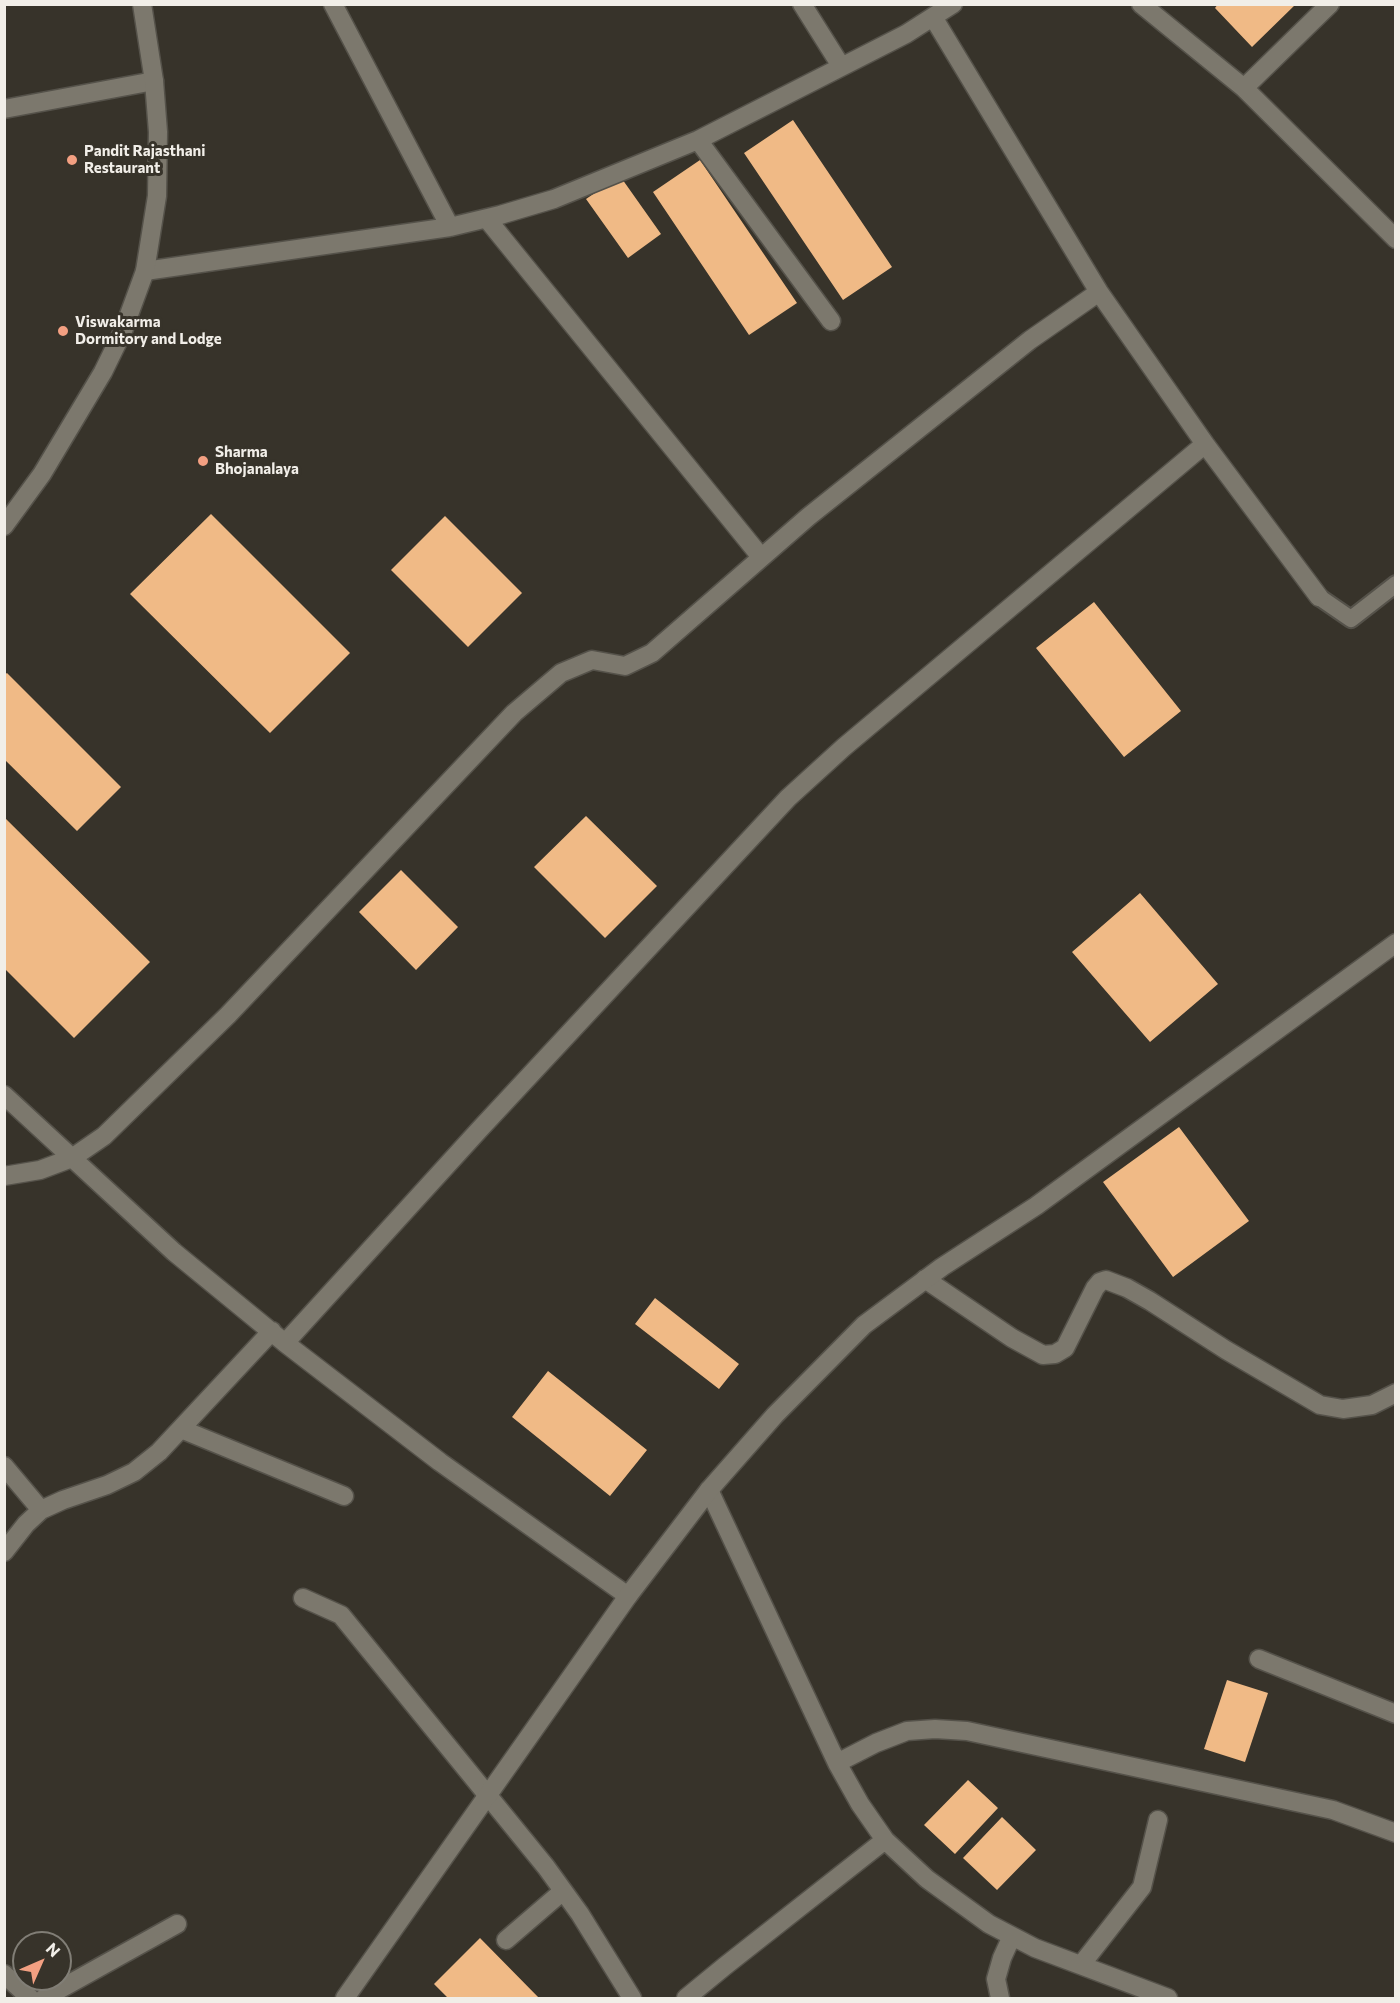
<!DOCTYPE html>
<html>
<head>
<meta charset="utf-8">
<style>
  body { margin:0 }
  #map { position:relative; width:1400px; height:2003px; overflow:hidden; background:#37332a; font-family:Commissioner,sans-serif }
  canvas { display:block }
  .frame { position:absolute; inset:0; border:6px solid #f1eee8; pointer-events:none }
  .north { position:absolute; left:12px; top:1931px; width:60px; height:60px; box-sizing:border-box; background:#37332a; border:2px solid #817e76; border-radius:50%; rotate:45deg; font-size:16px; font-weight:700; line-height:24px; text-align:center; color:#f1eee8 }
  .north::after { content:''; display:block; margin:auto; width:21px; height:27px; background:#f3a082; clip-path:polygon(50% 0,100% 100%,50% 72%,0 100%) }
</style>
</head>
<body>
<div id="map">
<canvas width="1400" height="2003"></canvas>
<div class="frame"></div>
<div class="north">N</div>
</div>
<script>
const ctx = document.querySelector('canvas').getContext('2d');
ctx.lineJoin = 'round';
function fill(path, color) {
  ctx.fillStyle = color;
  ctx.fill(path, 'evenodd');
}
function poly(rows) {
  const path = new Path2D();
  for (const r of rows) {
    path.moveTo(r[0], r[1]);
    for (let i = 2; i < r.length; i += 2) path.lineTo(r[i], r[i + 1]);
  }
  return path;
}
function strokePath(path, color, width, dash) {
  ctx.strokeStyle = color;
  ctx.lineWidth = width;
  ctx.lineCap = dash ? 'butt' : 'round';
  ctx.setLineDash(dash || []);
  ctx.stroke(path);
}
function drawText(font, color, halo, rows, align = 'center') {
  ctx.font = font + ' Commissioner,sans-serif';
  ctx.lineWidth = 6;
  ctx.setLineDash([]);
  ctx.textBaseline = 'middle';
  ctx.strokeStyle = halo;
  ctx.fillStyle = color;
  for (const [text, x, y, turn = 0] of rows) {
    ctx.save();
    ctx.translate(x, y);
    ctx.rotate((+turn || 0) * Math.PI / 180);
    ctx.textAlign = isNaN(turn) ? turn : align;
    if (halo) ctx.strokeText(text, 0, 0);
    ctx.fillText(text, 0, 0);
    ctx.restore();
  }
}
fill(poly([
  [1218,4,1296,4,1252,47,1215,8],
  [793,120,892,267,843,300,744,153],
  [700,160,797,303,749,335,653,192],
  [620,176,661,234,628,258,586,199],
  [211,514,350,653,270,733,130,594],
  [445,516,522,593,468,647,391,570],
  [1094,602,1181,711,1124,757,1036,648],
  [7,673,121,787,77,831,4,759,4,675],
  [586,816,657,886,605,938,534,867],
  [4,817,150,962,74,1038,4,968],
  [401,870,458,927,416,970,359,912],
  [1140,893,1218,984,1150,1042,1072,952],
  [1179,1127,1249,1221,1173,1277,1103,1182],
  [655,1298,739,1364,719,1389,635,1324],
  [548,1371,647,1450,610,1496,512,1417],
  [1227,1680,1268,1693,1245,1762,1204,1749],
  [968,1780,998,1808,955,1854,924,1825],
  [1002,1817,1036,1850,997,1890,963,1858],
  [480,1938,539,1998,448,1998,434,1984]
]), '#f0ba86');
const lane = poly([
  [1319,597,1351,619,1396,584]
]);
const street = poly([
  [333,4,450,227],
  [802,4,841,66],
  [1141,4,1244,88,1396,239],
  [933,17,1099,292,1205,444,1319,597],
  [1244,88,1330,4],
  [4,109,154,81],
  [698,140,831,321],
  [487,219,761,557],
  [145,271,450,227,500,215,554,199,698,140,906,34,953,4],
  [4,1095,174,1252,285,1343,440,1462,628,1596],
  [4,1176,40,1170,72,1158,104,1136,228,1015,514,713,561,673,592,660,625,666,652,653,808,517,1030,340,1099,292],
  [925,1279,1012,1338,1043,1355,1055,1354,1065,1348,1095,1288,1100,1282,1106,1280,1127,1288,1150,1301,1226,1350,1320,1405,1343,1409,1372,1405,1396,1393],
  [285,1343,479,1130,788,798,844,747,1205,444],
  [181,1429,344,1496],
  [4,1466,41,1510],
  [709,1490,837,1763,860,1804,885,1840,927,1879,989,1924,1035,1948,1168,1998],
  [4,1552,26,1524,41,1510,63,1500,107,1485,134,1472,159,1452,272,1331],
  [303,1598,341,1615,546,1867,580,1914,632,1998],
  [1259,1659,1396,1714],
  [837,1763,876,1743,907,1731,935,1729,967,1731,1333,1810,1396,1833],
  [506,1940,563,1891],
  [1081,1965,1142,1887,1158,1820],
  [4,1974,30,1998],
  [44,1998,177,1924],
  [686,1998,725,1966,885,1840],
  [1000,1998,996,1979,1002,1958,1012,1936]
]);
const secondary = poly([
  [4,526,42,474,103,372,123,331,145,271,157,196,158,132,154,81,142,4],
  [345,1998,628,1596,709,1490,775,1415,864,1325,942,1267,1036,1206,1396,943]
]);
strokePath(lane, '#55524a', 20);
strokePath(street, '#55524a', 21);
strokePath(secondary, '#55524a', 21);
strokePath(lane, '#7c786d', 16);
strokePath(street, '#7c786d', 18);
strokePath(secondary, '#7c786d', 18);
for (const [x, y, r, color] of [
  [72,160,6,"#f3a082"],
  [63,331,6,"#f3a082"],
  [203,461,6,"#f3a082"]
]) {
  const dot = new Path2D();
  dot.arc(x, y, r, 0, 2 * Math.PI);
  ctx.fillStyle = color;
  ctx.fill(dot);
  strokePath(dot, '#37332a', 2);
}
drawText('bold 15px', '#f1eee8', '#37332a', [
  ["Pandit Rajasthani",84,151],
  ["Restaurant",84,168],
  ["Viswakarma",75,322],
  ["Dormitory and Lodge",75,339],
  ["Sharma",215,452],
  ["Bhojanalaya",215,469]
], 'left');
</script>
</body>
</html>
